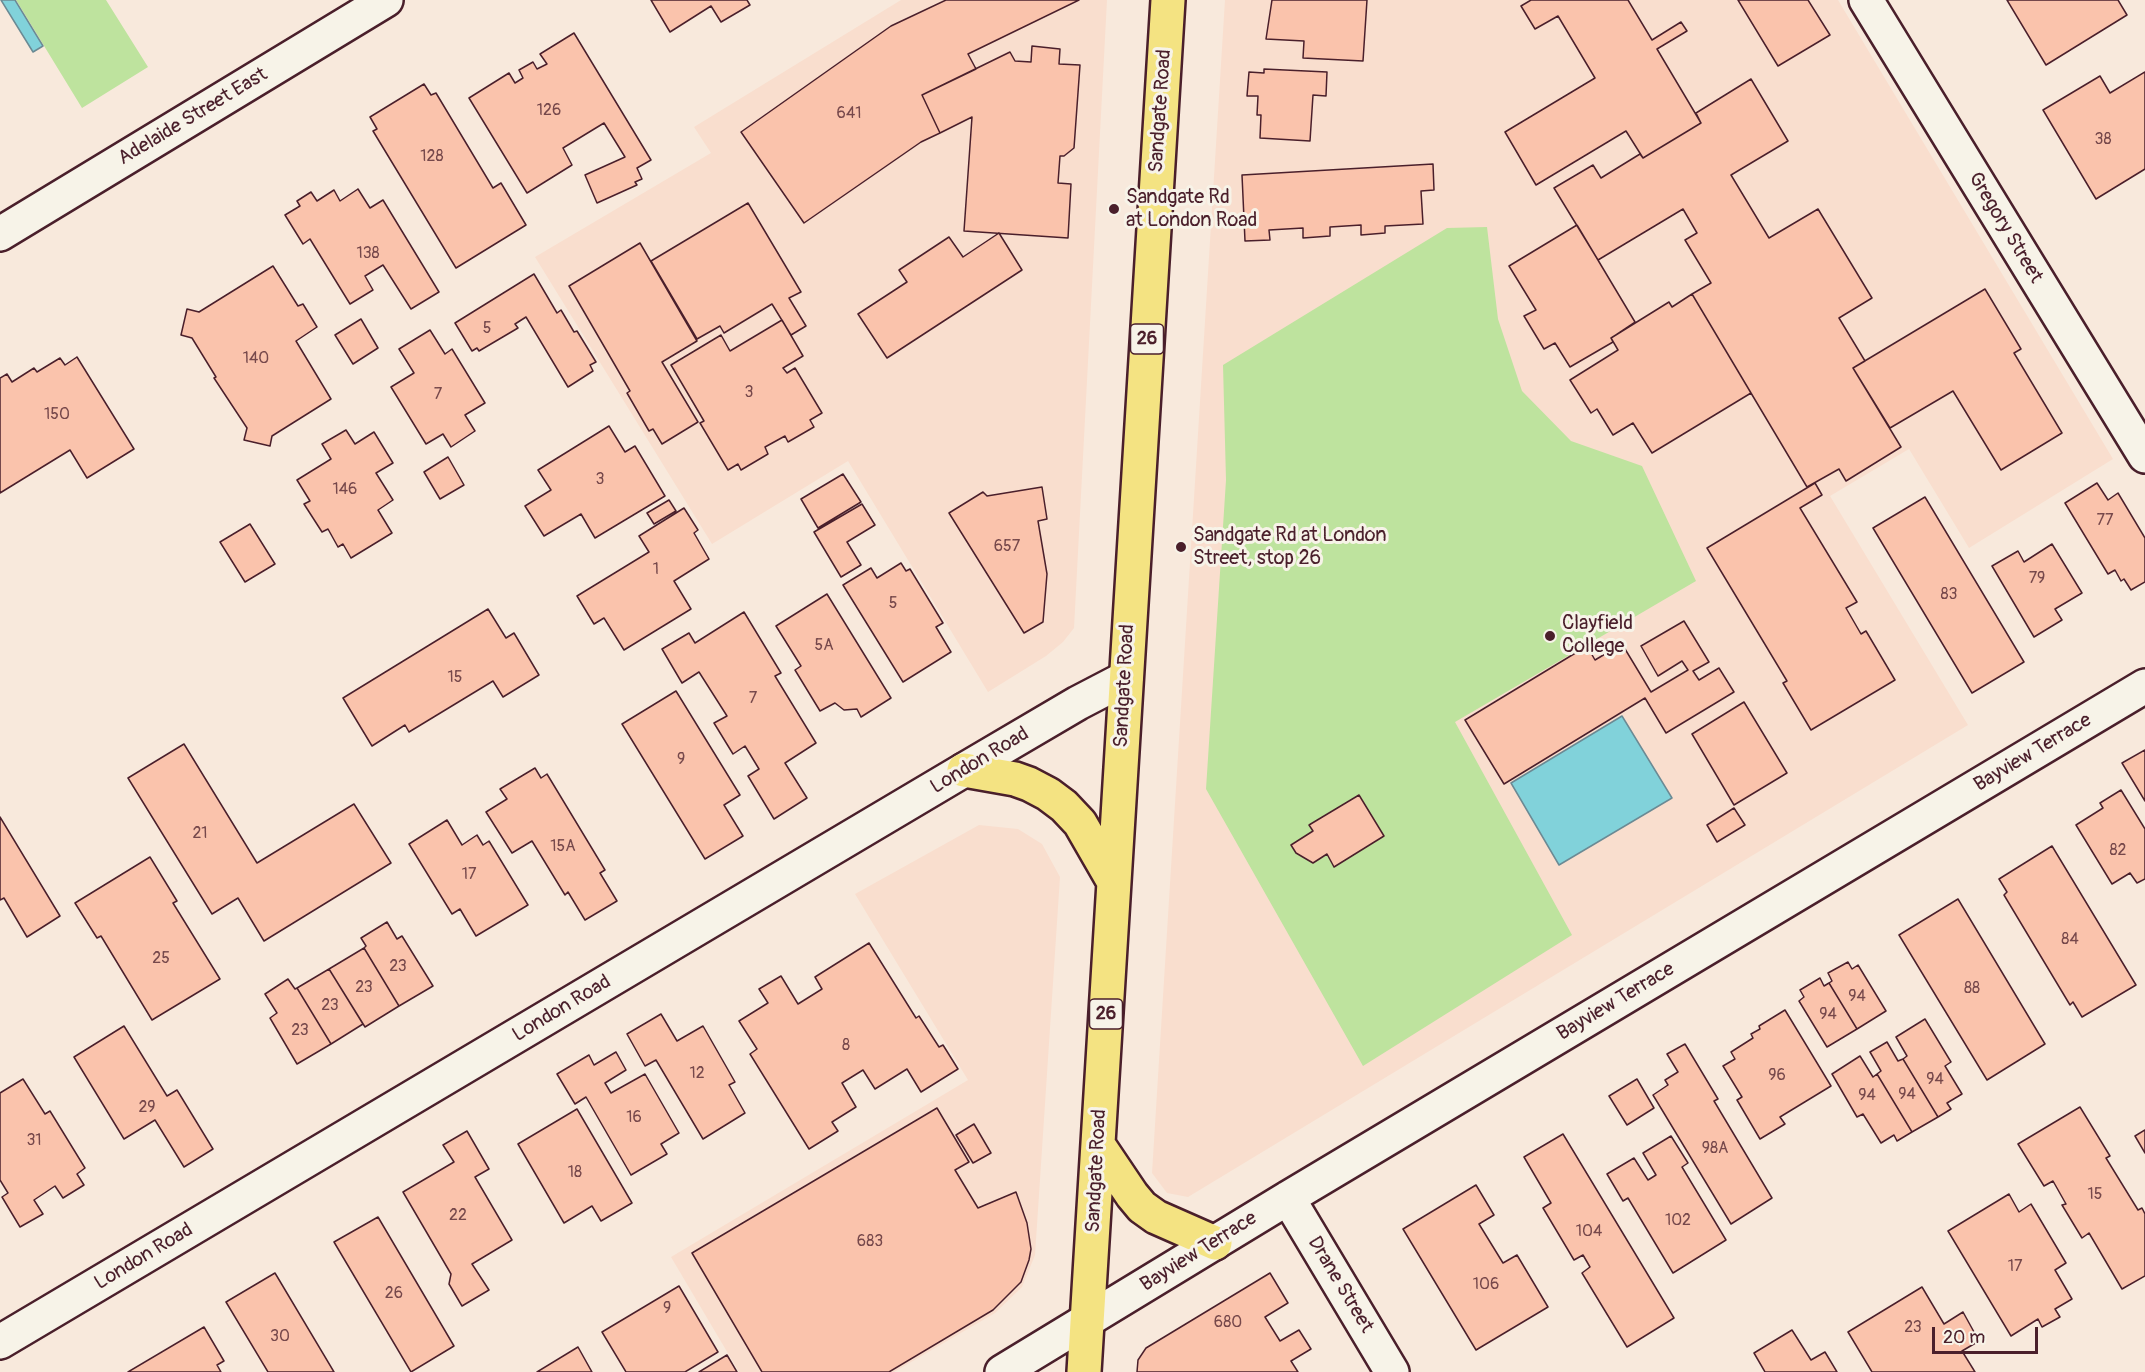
<!DOCTYPE html>
<html>
<head>
<meta charset="utf-8">
<style>
  body { margin:0 }
  #map { position:relative; width:2145px; height:1372px; overflow:hidden; background:#f8e9dc; font-family:Pangolin,sans-serif }
  canvas { display:block }
  .scale { position:absolute; left:1932px; top:1327px; width:106px; height:27px; box-sizing:border-box; border:3px solid #4a1f2b; border-top:0; padding-left:8px; font-size:18px; line-height:21px; white-space:nowrap; color:#4a1f2b; -webkit-text-stroke:4px #f7f3e8; paint-order:stroke }
</style>
</head>
<body>
<div id="map">
<canvas width="2145" height="1372"></canvas>
<div class="scale">20 m</div>
</div>
<script>
const ctx = document.querySelector('canvas').getContext('2d');
ctx.lineJoin = 'round';
function fill(path, color) {
  ctx.fillStyle = color;
  ctx.fill(path, 'evenodd');
}
function poly(rows) {
  const path = new Path2D();
  for (const r of rows) {
    path.moveTo(r[0], r[1]);
    for (let i = 2; i < r.length; i += 2) path.lineTo(r[i], r[i + 1]);
  }
  return path;
}
function strokePath(path, color, width, dash) {
  ctx.strokeStyle = color;
  ctx.lineWidth = width;
  ctx.lineCap = dash ? 'butt' : 'round';
  ctx.setLineDash(dash || []);
  ctx.stroke(path);
}
function drawText(font, color, halo, rows, align = 'center') {
  ctx.font = font + ' Pangolin,sans-serif';
  ctx.lineWidth = 6;
  ctx.setLineDash([]);
  ctx.textBaseline = 'middle';
  ctx.strokeStyle = halo;
  ctx.fillStyle = color;
  for (const [text, x, y, turn = 0] of rows) {
    ctx.save();
    ctx.translate(x, y);
    ctx.rotate((+turn || 0) * Math.PI / 180);
    ctx.textAlign = isNaN(turn) ? turn : align;
    if (halo) ctx.strokeText(text, 0, 0);
    ctx.fillText(text, 0, 0);
    ctx.restore();
  }
}
fill(poly([
  [901,0,1107,0,1074,628,1063,642,1046,656,988,692,848,461,712,544,535,257,711,153,694,127],
  [1225,0,1838,0,2113,459,1969,548,1909,449,1830,496,1968,725,1188,1197,1167,1193,1152,1173],
  [979,825,1018,829,1042,844,1060,877,1035,1255,1022,1287,995,1313,894,1372,739,1372,671,1257,968,1080,855,894]
]), '#f9dece');
fill(poly([
  [16,0,106,0,148,67,82,108],
  [1487,227,1498,319,1522,391,1571,441,1642,466,1696,581,1455,722,1572,935,1363,1066,1206,789,1226,480,1223,365,1447,228]
]), '#bee39e');
const water = poly([
  [1,0,15,0,43,46,33,52,1,0],
  [1622,716,1672,798,1559,865,1511,783,1622,716]
]);
fill(water, '#81d2da');
strokePath(water, '#6b8a94', 1.5);
const building = poly([
  [651,0,747,0,750,5,721,22,711,6,670,32,651,0],
  [946,0,1079,0,968,54,976,69,922,95,940,133,921,142,804,223,741,132,891,26,946,0],
  [1272,0,1367,0,1363,61,1303,58,1304,41,1266,39,1272,0],
  [1531,0,1628,0,1652,40,1681,22,1687,31,1657,49,1701,123,1643,158,1626,131,1536,185,1505,132,1595,78,1558,16,1535,29,1521,6,1531,0],
  [1738,0,1808,0,1830,35,1778,66,1738,0],
  [2007,0,2118,0,2127,15,2046,65,2007,0],
  [574,33,651,160,637,168,642,179,635,182,637,185,597,203,585,175,625,157,604,123,563,148,572,165,527,193,469,98,509,73,515,83,523,78,519,70,533,62,537,69,547,64,540,54,574,33],
  [1032,46,1060,49,1059,64,1080,65,1074,148,1064,156,1060,156,1058,183,1071,184,1068,238,964,231,972,117,940,133,922,95,1010,52,1015,61,1031,62,1032,46],
  [1264,69,1327,72,1326,96,1313,95,1310,141,1260,138,1261,115,1257,115,1258,96,1247,96,1249,72,1264,73,1264,69],
  [2145,72,2145,169,2096,199,2043,110,2100,76,2110,93,2145,72],
  [1751,79,1788,141,1731,175,1769,238,1818,209,1872,298,1839,318,1865,361,1853,368,1901,447,1846,481,1839,469,1807,487,1692,294,1711,283,1685,240,1697,233,1683,209,1598,260,1554,188,1593,165,1601,178,1640,154,1643,158,1701,123,1696,113,1751,79],
  [424,84,431,95,436,93,493,188,501,183,526,225,456,268,373,131,377,129,370,117,424,84],
  [1433,164,1434,190,1421,191,1423,224,1385,226,1385,233,1361,235,1361,225,1330,227,1330,236,1303,238,1303,228,1269,230,1270,240,1245,241,1242,175,1433,164],
  [358,189,370,208,383,200,439,292,411,309,383,265,365,276,373,290,350,304,310,239,303,244,285,215,300,206,297,201,311,192,317,201,334,190,340,201,358,189],
  [748,203,801,292,789,298,806,326,791,335,772,304,724,333,720,326,697,339,651,261,748,203],
  [1577,225,1635,322,1611,338,1613,342,1570,367,1555,343,1544,349,1524,316,1536,310,1509,266,1577,225],
  [999,233,1022,270,887,358,858,314,907,282,899,270,949,237,963,257,999,233],
  [640,243,697,341,662,362,698,422,662,444,653,429,649,431,627,393,630,391,569,286,640,243],
  [273,266,298,306,303,304,317,327,296,341,331,399,272,436,270,446,244,440,247,428,214,378,216,377,192,338,181,335,187,309,199,312,273,266],
  [534,274,557,313,561,310,574,332,577,331,596,362,590,365,593,371,568,387,526,317,515,324,518,328,479,351,477,348,472,351,455,323,534,274],
  [1985,289,2021,349,2014,353,2062,433,2001,470,1953,391,1890,428,1853,368,1985,289],
  [1692,294,1751,393,1652,453,1633,423,1613,435,1597,409,1591,413,1570,380,1618,350,1611,338,1669,302,1672,307,1692,294],
  [361,319,378,348,353,364,335,335,361,319],
  [782,320,803,356,783,368,787,373,795,368,822,413,810,420,814,427,788,442,785,436,765,447,768,454,741,470,738,464,728,470,700,423,704,421,671,365,721,335,730,351,782,320],
  [430,330,445,354,452,349,485,403,465,415,475,431,451,447,443,434,426,444,391,387,414,373,399,349,430,330],
  [77,357,134,449,87,478,70,450,0,493,0,378,7,374,12,382,34,368,37,372,60,358,65,365,77,357],
  [609,426,625,452,635,446,665,496,595,538,581,514,544,536,525,506,551,490,538,470,609,426],
  [346,430,355,444,374,432,393,463,376,473,393,500,378,510,392,533,351,558,343,544,338,547,328,529,322,532,304,504,310,501,297,480,331,459,322,444,346,430],
  [448,457,464,485,440,499,424,472,448,457],
  [843,474,861,502,818,528,801,499,843,474],
  [1815,483,1822,495,1800,508,1857,602,1846,608,1861,634,1866,631,1895,680,1811,730,1783,683,1787,681,1707,548,1815,483],
  [2097,483,2108,500,2118,493,2145,538,2145,582,2131,590,2124,579,2121,581,2115,570,2108,574,2065,503,2097,483],
  [1042,487,1047,519,1038,521,1047,574,1043,622,1024,633,949,513,983,492,987,496,1042,487],
  [1925,497,2024,662,1972,693,1873,528,1925,497],
  [669,500,676,511,654,524,647,513,669,500],
  [862,504,875,525,847,542,861,565,841,577,814,532,862,504],
  [684,508,698,530,694,533,709,559,674,581,691,609,624,650,604,618,594,624,577,596,649,552,639,536,684,508],
  [250,524,275,564,245,582,220,542,250,524],
  [2052,544,2082,593,2055,609,2062,620,2034,637,1992,566,2018,551,2024,562,2052,544],
  [901,563,906,571,910,569,943,623,936,627,951,652,903,682,843,585,871,568,877,578,901,563],
  [827,594,891,698,861,717,857,709,844,710,835,703,820,711,795,670,801,666,776,626,827,594],
  [488,609,506,638,514,633,539,675,503,697,493,681,409,732,405,725,372,746,343,698,488,609],
  [744,612,781,673,775,676,816,743,785,763,807,798,774,819,748,776,759,769,745,746,733,754,714,723,727,716,699,672,682,683,662,649,689,633,695,643,744,612],
  [1684,621,1709,662,1693,671,1699,680,1719,668,1734,692,1666,733,1645,698,1504,784,1465,720,1587,646,1595,660,1622,644,1651,692,1688,670,1682,661,1658,676,1641,646,1684,621],
  [676,691,740,795,724,805,743,836,705,859,622,724,676,691],
  [1744,702,1787,773,1734,805,1692,734,1744,702],
  [184,744,257,863,354,804,391,863,264,941,238,898,212,914,128,778,184,744],
  [2145,750,2145,801,2122,763,2145,750],
  [535,768,541,778,547,774,605,870,600,873,617,901,585,920,568,892,565,895,532,841,512,853,486,812,507,799,500,789,535,768],
  [2121,790,2145,829,2145,879,2137,883,2130,873,2112,884,2076,825,2103,808,2100,803,2121,790],
  [1359,795,1384,836,1334,867,1327,854,1313,863,1296,853,1291,845,1313,831,1309,825,1359,795],
  [1734,808,1745,825,1717,842,1707,825,1734,808],
  [0,817,60,916,27,937,4,898,0,900,0,817],
  [447,820,462,845,477,835,483,845,489,841,528,905,476,936,460,909,452,914,409,844,447,820],
  [2052,846,2136,985,2082,1017,2073,1002,2070,1005,2004,895,2007,892,1999,879,2052,846],
  [150,857,177,901,173,903,220,979,152,1020,101,936,97,938,75,903,150,857],
  [1958,899,2045,1044,1987,1080,1899,935,1958,899],
  [387,922,397,939,402,936,433,986,399,1006,364,948,366,946,361,938,387,922],
  [869,943,916,1018,919,1016,939,1047,943,1045,958,1069,921,1092,907,1069,875,1089,863,1070,842,1083,856,1107,832,1122,838,1131,809,1149,750,1054,757,1049,739,1021,768,1003,759,989,781,976,798,1004,822,989,815,977,869,943],
  [364,948,399,1006,365,1027,329,969,364,948],
  [1848,962,1852,969,1858,965,1886,1011,1857,1029,1829,983,1832,981,1828,973,1848,962],
  [329,969,363,1024,331,1044,297,988,329,969],
  [1820,978,1824,986,1829,983,1857,1029,1827,1047,1799,1001,1804,997,1800,990,1820,978],
  [288,979,295,989,297,988,331,1044,297,1064,270,1018,277,1013,265,994,288,979],
  [1785,1010,1831,1086,1780,1117,1785,1124,1760,1139,1737,1100,1742,1097,1723,1066,1735,1059,1731,1052,1753,1038,1751,1034,1760,1029,1759,1026,1785,1010],
  [661,1014,677,1041,703,1026,735,1082,729,1085,745,1113,703,1139,656,1060,645,1066,627,1034,661,1014],
  [1925,1019,1951,1062,1945,1066,1962,1094,1947,1103,1951,1109,1938,1117,1903,1059,1907,1056,1896,1037,1925,1019],
  [124,1026,167,1096,177,1090,213,1149,184,1167,155,1120,124,1139,74,1057,124,1026],
  [1887,1042,1898,1061,1903,1059,1938,1117,1912,1132,1877,1074,1881,1071,1870,1052,1887,1042],
  [1685,1044,1718,1099,1714,1101,1772,1198,1731,1224,1653,1095,1668,1085,1665,1080,1678,1072,1667,1054,1685,1044],
  [616,1052,626,1070,605,1083,611,1093,645,1074,679,1133,661,1144,667,1154,631,1175,586,1097,575,1104,557,1074,589,1055,594,1065,616,1052],
  [1860,1056,1873,1077,1877,1074,1912,1132,1897,1141,1894,1135,1881,1143,1863,1114,1857,1117,1832,1074,1860,1056],
  [23,1079,45,1114,50,1111,85,1168,77,1174,84,1185,63,1198,55,1186,34,1200,43,1214,20,1227,2,1197,8,1193,0,1180,0,1093,23,1079],
  [1637,1079,1654,1108,1627,1125,1609,1096,1637,1079],
  [2080,1107,2110,1156,2106,1158,2138,1210,2142,1208,2145,1214,2145,1276,2122,1289,2089,1233,2082,1238,2062,1205,2066,1204,2053,1181,2044,1186,2018,1144,2080,1107],
  [937,1108,969,1162,955,1170,978,1208,1016,1192,1027,1223,1031,1249,1029,1260,1021,1282,993,1310,889,1372,762,1372,692,1253,937,1108],
  [577,1109,632,1203,601,1221,592,1206,564,1223,518,1144,577,1109],
  [974,1124,991,1153,973,1163,956,1135,974,1124],
  [2145,1130,2145,1153,2135,1136,2145,1130],
  [467,1131,489,1169,475,1177,512,1240,472,1264,489,1290,462,1306,449,1284,451,1274,403,1192,454,1162,443,1145,467,1131],
  [1563,1134,1674,1318,1627,1347,1582,1273,1590,1267,1583,1255,1574,1260,1543,1208,1551,1203,1524,1157,1563,1134],
  [1671,1136,1688,1163,1682,1167,1726,1240,1673,1273,1628,1198,1623,1201,1607,1174,1634,1158,1648,1180,1656,1175,1643,1153,1671,1136],
  [1476,1185,1494,1215,1479,1224,1503,1263,1517,1255,1548,1307,1476,1350,1403,1229,1476,1185],
  [2009,1194,2019,1212,2031,1204,2066,1263,2055,1270,2072,1299,2055,1309,2060,1317,2042,1327,2038,1319,2011,1336,1948,1231,2009,1194],
  [378,1217,454,1346,411,1372,334,1242,378,1217],
  [275,1273,334,1372,268,1372,226,1302,275,1273],
  [1270,1273,1288,1303,1265,1317,1280,1341,1299,1330,1311,1349,1291,1361,1298,1372,1137,1372,1138,1360,1146,1348,1270,1273],
  [679,1286,718,1352,685,1372,626,1372,602,1332,679,1286],
  [1922,1287,1944,1324,1963,1312,1979,1341,1962,1351,1975,1372,1872,1372,1848,1332,1922,1287],
  [204,1327,224,1361,217,1365,221,1372,128,1372,204,1327],
  [1792,1330,1811,1360,1825,1352,1837,1372,1765,1372,1754,1353,1792,1330],
  [578,1347,592,1372,537,1372,578,1347],
  [727,1355,737,1372,699,1372,727,1355]
]);
fill(building, '#fac3ac');
strokePath(building, '#4a1f2b', 1.5);
const minor = poly([
  [1866,0,2145,456],
  [0,234,386,0],
  [1288,1198,1392,1372],
  [0,1342,964,770,1078,703,1126,678],
  [1002,1372,1288,1198,2145,686]
]);
const highway = poly([
  [964,770,1015,779,1029,784,1048,794,1064,806,1080,823,1114,882],
  [1099,1146,1132,1195,1142,1207,1156,1217,1215,1243],
  [1084,1372,1168,0]
]);
strokePath(minor, '#4a1f2b', 38);
strokePath(highway, '#4a1f2b', 38);
strokePath(minor, '#f7f3e8', 33);
strokePath(highway, '#f4e382', 33);
for (const [x, y, r, color] of [
  [1114,209,6,"#4a1f2b"],
  [1181,547,6,"#4a1f2b"],
  [1550,636,6,"#4a1f2b"]
]) {
  const dot = new Path2D();
  dot.arc(x, y, r, 0, 2 * Math.PI);
  ctx.fillStyle = color;
  ctx.fill(dot);
  strokePath(dot, '#f7f3e8', 2);
}
drawText('16px', '#76484b', null, [
  ["126",549,111],
  ["641",849,114],
  ["38",2103,140],
  ["128",432,157],
  ["138",368,254],
  ["5",487,329],
  ["140",256,359],
  ["3",749,393],
  ["7",438,395],
  ["150",57,415],
  ["3",600,480],
  ["146",345,490],
  ["77",2105,521],
  ["657",1007,547],
  ["1",656,570],
  ["79",2037,579],
  ["83",1949,595],
  ["5",893,604],
  ["5A",824,646],
  ["15",455,678],
  ["7",753,699],
  ["9",681,760],
  ["21",200,834],
  ["15A",563,847],
  ["82",2118,851],
  ["17",469,875],
  ["84",2070,940],
  ["25",161,959],
  ["23",398,967],
  ["23",364,988],
  ["88",1972,989],
  ["94",1857,997],
  ["23",330,1006],
  ["94",1828,1015],
  ["23",300,1031],
  ["8",846,1046],
  ["12",697,1074],
  ["96",1777,1076],
  ["94",1935,1080],
  ["94",1907,1095],
  ["94",1867,1096],
  ["29",147,1108],
  ["16",634,1118],
  ["31",34,1141],
  ["98A",1715,1149],
  ["18",575,1173],
  ["15",2095,1195],
  ["22",458,1216],
  ["102",1678,1221],
  ["104",1589,1232],
  ["683",870,1242],
  ["17",2015,1267],
  ["106",1486,1285],
  ["26",394,1294],
  ["9",667,1309],
  ["680",1228,1323],
  ["23",1913,1328],
  ["30",280,1337]
]);
for (const [x, y, w] of [
  [1147,339,33],
  [1106,1014,33]
]) {
  const box = new Path2D();
  box.roundRect(x - w / 2, y - 15, w, 30, 4.5);
  ctx.fillStyle = '#f7f3e8';
  ctx.fill(box);
  strokePath(box, '#4a1f2b', 1.5);
}
drawText('bold 18px', '#4a1f2b', null, [
  ["26",1147,339],
  ["26",1106,1014]
]);
drawText('20px', '#4a1f2b', '#f7f3e8', [
  ["Sandgate Road",1161,111,-86],
  ["Adelaide Street East",193,117,-31],
  ["Gregory Street",2005,228,59],
  ["Sandgate Road",1125,686,-87],
  ["Bayview Terrace",2033,753,-31],
  ["London Road",980,761,-31],
  ["Bayview Terrace",1616,1002,-31],
  ["London Road",562,1009,-31],
  ["Sandgate Road",1097,1171,-87],
  ["Bayview Terrace",1199,1252,-32],
  ["London Road",144,1257,-31],
  ["Drane Street",1340,1285,59]
]);
drawText('20px', '#4a1f2b', '#f7f3e8', [
  ["Sandgate Rd",1126,198],
  ["at London Road",1126,221],
  ["Sandgate Rd at London",1193,536],
  ["Street, stop 26",1193,559],
  ["Clayfield",1562,624],
  ["College",1562,647]
], 'left');
</script>
</body>
</html>
